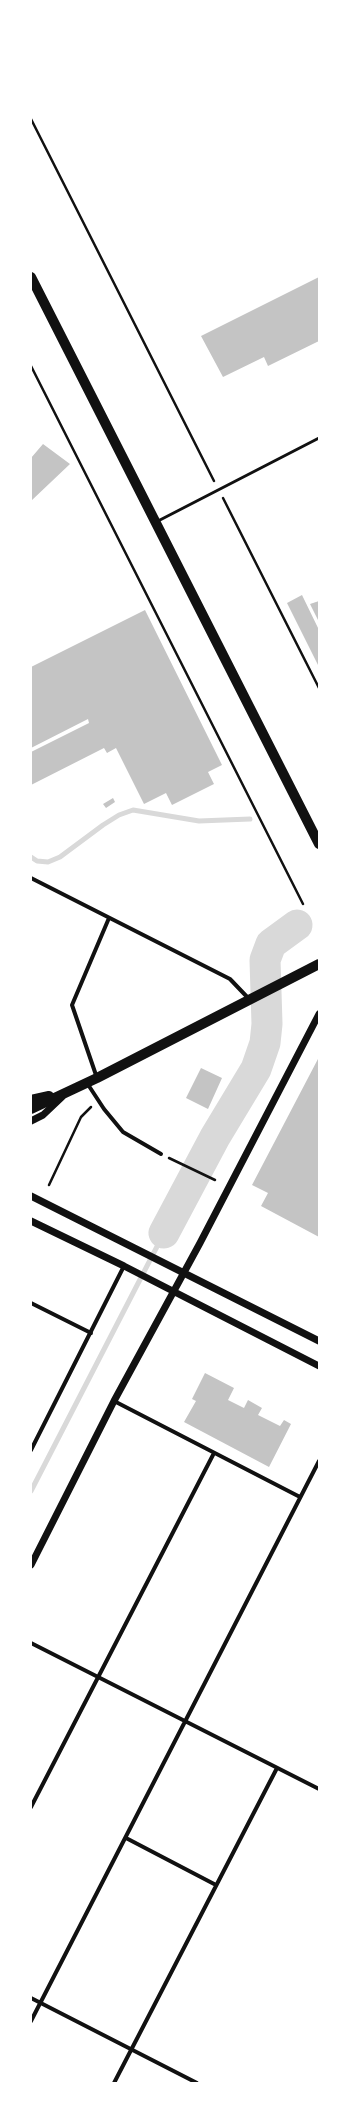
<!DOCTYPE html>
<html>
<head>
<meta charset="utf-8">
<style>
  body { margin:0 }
  #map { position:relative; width:350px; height:2114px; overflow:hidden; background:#fff; font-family:"Nunito Sans",sans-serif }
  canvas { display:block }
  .frame { position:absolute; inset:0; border:32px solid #fff; pointer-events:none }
</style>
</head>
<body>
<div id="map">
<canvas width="350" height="2114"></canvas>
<div class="frame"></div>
</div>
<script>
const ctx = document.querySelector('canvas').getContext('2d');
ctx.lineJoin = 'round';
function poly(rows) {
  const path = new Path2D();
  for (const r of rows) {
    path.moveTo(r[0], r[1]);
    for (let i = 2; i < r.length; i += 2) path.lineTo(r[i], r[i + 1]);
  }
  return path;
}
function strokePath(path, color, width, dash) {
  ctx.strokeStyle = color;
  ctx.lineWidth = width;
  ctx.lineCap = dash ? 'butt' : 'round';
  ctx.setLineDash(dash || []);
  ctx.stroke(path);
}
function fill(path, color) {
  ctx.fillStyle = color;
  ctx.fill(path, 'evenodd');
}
strokePath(poly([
  [31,857,37,861,48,862,60,857,103,825,119,815,133,810,199,821,250,819],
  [31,1491,164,1233]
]), '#d9d9d9', 5);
strokePath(poly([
  [164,1233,215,1137,256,1069,265,1043,267,1024,265,960,271,944,297,925]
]), '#d9d9d9', 31);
fill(poly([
  [319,277,319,341,268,366,264,357,223,377,201,336],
  [43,444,70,464,31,501,31,458],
  [302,595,319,630,319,667,287,603],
  [319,601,319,622,310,604],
  [145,610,222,765,208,772,214,784,172,805,166,793,144,804,116,748,107,753,104,748,31,785,31,752,89,723,88,719,31,748,31,667],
  [113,798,115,802,106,808,103,804],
  [319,1057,319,1237,261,1206,268,1193,252,1185],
  [201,1068,222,1078,208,1109,186,1098],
  [205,1373,234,1388,228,1400,244,1408,248,1400,262,1408,258,1415,280,1426,284,1420,291,1424,269,1467,184,1422,196,1401,192,1399]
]), '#c4c4c4');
strokePath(poly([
  [31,119,214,481],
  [31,366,303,904],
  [223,498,319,688],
  [169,1158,215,1180],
  [49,1185,81,1117,91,1107]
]), '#111', 2.5);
strokePath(poly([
  [158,521,319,438]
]), '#111', 3);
strokePath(poly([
  [31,878,230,979,250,1000],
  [97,1078,72,1005,109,918],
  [87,1083,104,1109,123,1132,161,1154],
  [31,1303,91,1333],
  [114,1401,300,1497],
  [31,1450,124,1266],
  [31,1643,319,1789],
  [31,1807,214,1453],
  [126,1838,216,1885],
  [31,1998,197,2083],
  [31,2021,319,1461],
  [114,2083,277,1768]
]), '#111', 4);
strokePath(poly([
  [31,1121,43,1115,62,1097],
  [31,1196,319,1341],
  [31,1221,124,1266,319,1366],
  [31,1565,114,1401,200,1243,319,1014]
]), '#111', 7);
strokePath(poly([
  [31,277,319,844],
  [31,1100,49,1096],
  [31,1109,97,1078,319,964]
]), '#111', 10);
</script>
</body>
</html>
